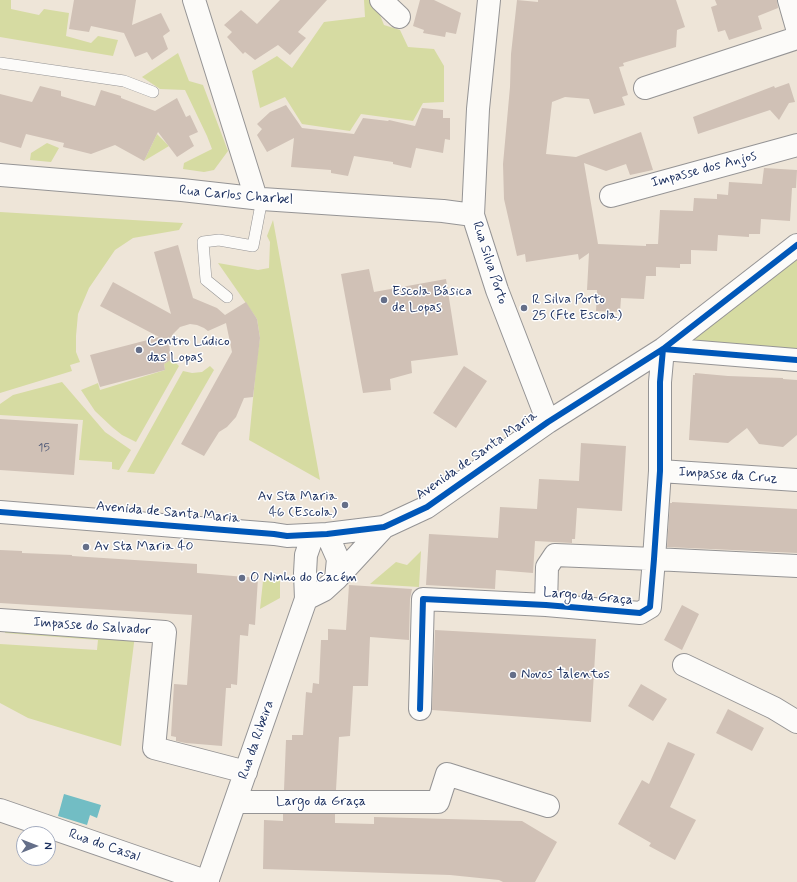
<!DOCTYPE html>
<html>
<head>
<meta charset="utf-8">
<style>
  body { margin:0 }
  #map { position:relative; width:797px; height:882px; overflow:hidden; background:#eee5d8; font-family:Mynerve,sans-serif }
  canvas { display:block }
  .north { position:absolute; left:16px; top:826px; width:40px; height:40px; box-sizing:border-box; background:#fff; border:1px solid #a4acbf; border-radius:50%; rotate:90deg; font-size:11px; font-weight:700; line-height:16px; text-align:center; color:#1b2f5e }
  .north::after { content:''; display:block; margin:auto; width:14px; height:18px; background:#656f89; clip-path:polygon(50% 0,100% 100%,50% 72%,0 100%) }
</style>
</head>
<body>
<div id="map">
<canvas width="797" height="882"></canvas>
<div class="north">N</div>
</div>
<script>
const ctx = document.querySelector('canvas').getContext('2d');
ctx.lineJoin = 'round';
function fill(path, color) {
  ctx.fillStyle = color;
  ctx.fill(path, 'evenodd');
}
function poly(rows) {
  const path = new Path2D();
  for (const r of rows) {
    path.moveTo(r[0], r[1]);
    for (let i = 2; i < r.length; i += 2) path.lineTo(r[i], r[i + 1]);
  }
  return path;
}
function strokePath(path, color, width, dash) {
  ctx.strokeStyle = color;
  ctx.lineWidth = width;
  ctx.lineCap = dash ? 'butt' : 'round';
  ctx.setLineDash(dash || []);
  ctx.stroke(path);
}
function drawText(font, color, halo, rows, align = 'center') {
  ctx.font = font + ' Mynerve,sans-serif';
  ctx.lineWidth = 3;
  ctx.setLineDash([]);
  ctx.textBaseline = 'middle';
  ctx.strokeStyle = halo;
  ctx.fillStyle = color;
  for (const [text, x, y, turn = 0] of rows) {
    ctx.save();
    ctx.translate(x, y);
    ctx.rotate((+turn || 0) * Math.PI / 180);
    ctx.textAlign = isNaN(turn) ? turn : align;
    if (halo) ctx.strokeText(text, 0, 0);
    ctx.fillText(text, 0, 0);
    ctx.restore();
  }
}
fill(poly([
  [0,0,11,0,11,9,39,15,44,9,69,13,66,36,91,43,98,36,118,40,113,56,0,37],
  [364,0,374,0,384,25,400,30,408,47,434,49,444,66,444,102,423,103,413,121,361,114,350,131,302,124,285,97,260,108,252,71,277,56,292,68,324,22,365,17],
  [178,53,189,81,203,85,228,151,214,170,204,172,183,169,184,163,212,149,207,136,185,90,160,89,142,77],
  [157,134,169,146,144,161],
  [47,143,59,148,51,162,30,160,31,153],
  [0,212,133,220,183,223,179,230,133,238,115,250,89,288,78,314,76,336,76,352,80,362,70,365,72,371,0,393],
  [273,220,320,480,249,440,257,358,260,338,257,319,218,263,258,270,269,268,270,242,267,236],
  [797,259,797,350,685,343],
  [172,359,179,366,136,442,122,435,112,427,95,411,81,390,98,383,100,390,165,370,164,364],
  [210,366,214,370,154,474,127,472,183,371,192,373,202,372],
  [62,382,105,432,131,450,119,470,112,469,112,462,79,460,83,420,0,415,0,404,13,395],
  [421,551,419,587,370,584,396,562,407,565],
  [267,577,274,577,280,581,280,598,260,609,263,581],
  [7,623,135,635,121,746,28,718,0,703,0,644,97,650,98,640,5,633]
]), '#d6dba2');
fill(poly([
  [64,794,101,805,97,818,90,815,87,825,58,816]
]), '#72bdc4');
fill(poly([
  [74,0,136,0,132,25,161,13,170,31,163,36,168,49,152,60,147,52,135,57,124,33,91,26,89,32,69,29],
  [280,0,327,0,298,32,306,38,290,55,278,45,255,60,245,52,243,54,227,37,232,32,224,25,241,10,257,24],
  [420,0,434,0,461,13,456,34,446,32,445,37,423,33,424,30,413,26],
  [517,0,538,2,538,0,676,0,685,27,677,30,676,47,623,63,624,66,619,67,628,95,622,97,625,105,594,114,589,99,565,97,552,102,546,154,576,157,641,132,653,170,630,175,626,164,606,171,584,163,598,244,646,246,646,244,658,244,660,210,693,211,694,198,717,199,717,194,728,195,729,182,762,184,764,168,797,170,796,188,792,188,790,221,761,219,760,234,749,234,749,237,718,235,717,251,691,250,691,264,680,264,680,268,656,267,656,276,646,276,644,299,621,298,620,312,596,311,597,290,587,290,589,253,579,260,578,254,526,262,525,254,517,256,504,199,503,164,510,87,511,54],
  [715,0,777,0,778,8,758,16,762,29,729,40,725,30,718,32,711,7,717,5],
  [789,83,795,102,789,103,779,120,770,110,698,134,693,117,774,86,775,88],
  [40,86,61,91,61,96,95,106,101,90,121,96,121,98,155,111,177,98,186,117,190,115,198,132,189,136,194,146,177,157,158,132,144,161,115,145,91,154,63,147,64,143,26,134,21,148,0,142,0,94,32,102],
  [286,105,302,128,354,134,363,118,388,121,389,120,415,126,422,108,443,110,443,118,450,118,450,140,445,139,443,153,416,148,411,168,393,164,393,162,354,156,348,176,331,173,331,170,291,167,294,138,267,152,257,135,262,129,257,124,270,112],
  [178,245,193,298,217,308,225,315,246,302,257,319,260,338,253,397,244,398,236,417,227,427,219,432,204,456,181,444,232,352,226,323,208,331,204,328,197,325,190,324,180,327,173,334,169,340,170,353,172,359,164,364,165,370,100,387,90,355,159,337,100,306,113,282,171,314,154,252],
  [369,269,374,292,446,279,458,355,411,361,412,373,390,379,391,390,363,393,341,274],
  [464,366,487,381,456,428,433,413],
  [695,373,728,376,783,378,783,379,797,380,797,435,783,447,759,444,747,428,728,443,689,440,693,375,695,375],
  [0,419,78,424,74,475,0,470],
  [581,443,626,446,622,511,577,508,575,539,572,539,572,543,535,541,533,573,496,570,495,589,426,585,429,534,498,538,500,507,537,509,539,479,579,481],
  [672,502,797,509,797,553,667,547,670,503,672,503],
  [0,550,22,551,22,553,72,555,72,556,197,564,197,573,258,578,255,625,249,624,248,636,240,635,237,685,231,684,231,688,226,688,222,746,186,743,176,741,176,737,171,736,174,684,187,685,192,615,0,603],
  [349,585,412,589,410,599,409,640,370,637,368,686,353,686,350,736,339,737,336,790,284,790,286,740,292,740,292,735,303,735,306,692,312,693,313,683,319,684,321,640,328,640,328,629,346,630],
  [682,605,699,614,682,650,664,640],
  [435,630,596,639,591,722,432,710],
  [641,684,667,699,653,721,628,706],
  [728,709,764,728,752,751,716,733],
  [668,742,695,754,670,807,696,820,675,860,649,846,651,843,618,824,642,780,649,784],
  [283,814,335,814,335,823,374,824,374,817,522,821,557,842,535,882,503,882,499,880,450,875,263,869,264,820,283,821]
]), '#d0c1b6');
const lane = poly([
  [0,63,124,81,153,92],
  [227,297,206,280,203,242,219,240,253,246,262,199]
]);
const street = poly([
  [194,0,216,70,256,198],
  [381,0,399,17],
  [489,0,478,109,473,215,497,290,548,422],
  [789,0,797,28],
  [645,88,797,38],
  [0,175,182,190,262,199,443,211,473,215],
  [611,196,797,145],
  [660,471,797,480],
  [0,512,274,534,287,536,327,534,384,527,427,507,548,422,663,349,797,245],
  [336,579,384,527],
  [306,599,324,590,336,579,338,559,327,534],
  [546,605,547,567,555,555,654,559,797,566],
  [0,620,165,632,154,748,246,772],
  [684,665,774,708,797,722],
  [420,709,423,599,546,605,640,613,650,607,654,559,660,471,660,382,663,349,797,360],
  [236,802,438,802,447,774,548,806],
  [0,810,208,882],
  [207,882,306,599,305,573,306,555,313,535]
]);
strokePath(lane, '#959495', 12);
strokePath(street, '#959495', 24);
strokePath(lane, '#fcfbf9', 11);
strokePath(street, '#fcfbf9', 22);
strokePath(poly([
  [0,512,274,534,287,536,327,534,384,527,427,507,548,422,663,349,797,245],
  [420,709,423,599,546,605,640,613,650,607,654,559,660,471,660,382,663,349,797,360]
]), '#0057b8', 6);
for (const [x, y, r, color] of [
  [384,300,4,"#656f89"],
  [524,308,4,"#656f89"],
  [139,350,4,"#656f89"],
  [345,505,4,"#656f89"],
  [86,547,4,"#656f89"],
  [242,578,4,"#656f89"],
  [513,675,4,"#656f89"]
]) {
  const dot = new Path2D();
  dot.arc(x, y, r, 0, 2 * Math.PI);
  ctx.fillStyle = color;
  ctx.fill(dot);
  strokePath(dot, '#fff', 1.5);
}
drawText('12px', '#485474', null, [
  ["15",44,448]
]);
drawText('14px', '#1b2f5e', '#fff', [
  ["Impasse dos Anjos",704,170,-15],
  ["Rua Carlos Charbel",236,196,5],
  ["Rua Silva Porto",489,263,72],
  ["Avenida de Santa Maria",477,456,-35],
  ["Impasse da Cruz",728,476,4],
  ["Avenida de Santa Maria",168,513,5],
  ["Largo da Graça",588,597,5],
  ["Impasse do Salvador",92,627,4],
  ["Rua da Ribeira",257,740,-71],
  ["Largo da Graça",321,802],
  ["Rua do Casal",104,846,19]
]);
drawText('14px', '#1b2f5e', '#fff', [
  ["Escola Básica",392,292],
  ["de Lopas",392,308],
  ["R Silva Porto",532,300],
  ["25 (Fte Escola)",532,316],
  ["Centro Lúdico",147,342],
  ["das Lopas",147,358],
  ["Av Sta Maria",337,497,"right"],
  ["46 (Escola)",337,513,"right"],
  ["Av Sta Maria 40",94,547],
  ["O Ninho do Cacém",250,578],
  ["Novos Talentos",521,675]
], 'left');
</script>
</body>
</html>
